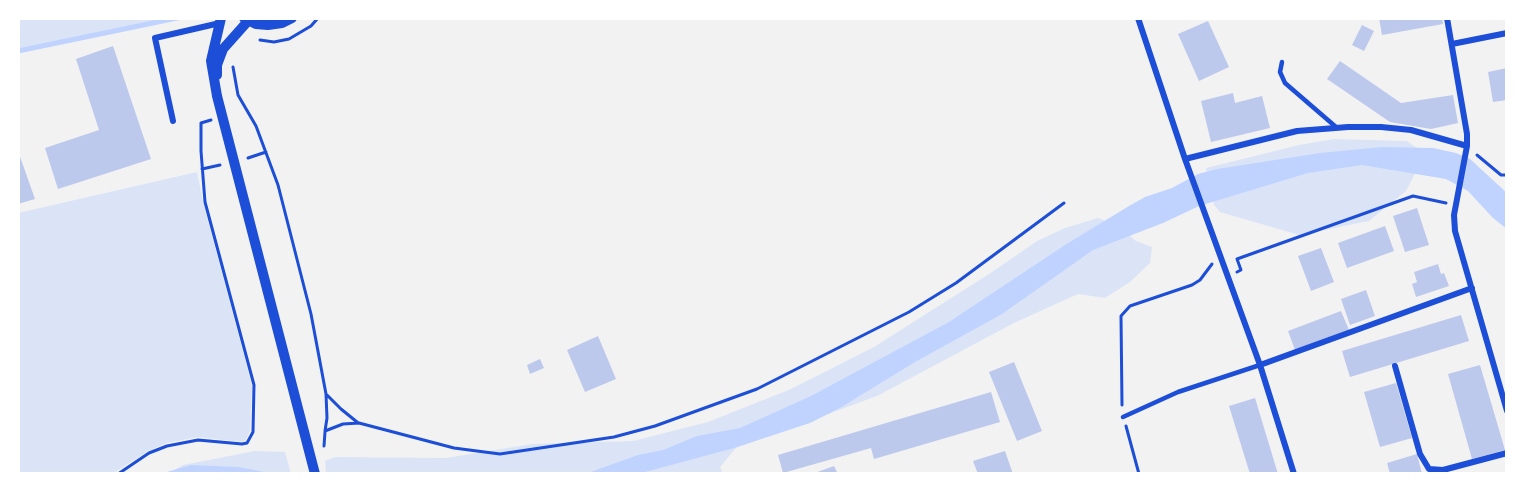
<!DOCTYPE html>
<html>
<head>
<meta charset="utf-8">
<style>
  body { margin:0 }
  #map { position:relative; width:1525px; height:492px; overflow:hidden; background:#f2f2f2; font-family:"Asap Condensed",sans-serif }
  canvas { display:block }
  .frame { position:absolute; inset:0; border:20px solid #fff; pointer-events:none }
</style>
</head>
<body>
<div id="map">
<canvas width="1525" height="492"></canvas>
<div class="frame"></div>
</div>
<script>
const ctx = document.querySelector('canvas').getContext('2d');
ctx.lineJoin = 'round';
function fill(path, color) {
  ctx.fillStyle = color;
  ctx.fill(path, 'evenodd');
}
function poly(rows) {
  const path = new Path2D();
  for (const r of rows) {
    path.moveTo(r[0], r[1]);
    for (let i = 2; i < r.length; i += 2) path.lineTo(r[i], r[i + 1]);
  }
  return path;
}
function strokePath(path, color, width, dash) {
  ctx.strokeStyle = color;
  ctx.lineWidth = width;
  ctx.lineCap = dash ? 'butt' : 'round';
  ctx.setLineDash(dash || []);
  ctx.stroke(path);
}
fill(poly([
  [18,18,177,18,18,51],
  [1334,139,1407,141,1425,154,1406,191,1369,221,1299,235,1220,212,1214,205,1206,168,1299,145],
  [197,172,203,202,252,386,250,431,245,441,241,442,198,437,167,443,148,451,112,474,18,474,18,213],
  [1098,218,1117,225,1136,241,1152,247,1150,263,1130,282,1105,298,1078,294,1014,323,877,396,736,448,720,467,723,474,326,474,325,461,335,457,446,458,532,444,633,441,708,422,791,389,874,347,989,274,1037,241,1065,228],
  [255,451,285,452,291,474,167,474,183,465]
]), '#dbe4f7');
fill(poly([
  [1382,147,1433,148,1456,153,1470,159,1507,193,1507,229,1493,218,1468,191,1446,179,1362,165,1308,173,1199,206,1163,223,1093,250,1002,314,915,362,840,408,810,423,734,448,638,474,585,474,638,455,663,450,697,436,740,428,811,396,949,322,1065,245,1129,206,1145,197,1172,188,1198,174,1217,169,1320,153],
  [191,465,238,467,275,474,160,474]
]), '#bfd3fe');
strokePath(poly([
  [18,51,177,18]
]), '#bfd3fe', 5);
fill(poly([
  [1379,18,1442,18,1443,24,1382,35],
  [1208,21,1229,67,1199,81,1178,34],
  [1362,25,1374,31,1364,51,1352,45],
  [113,46,151,159,58,189,45,148,99,130,76,59],
  [1340,61,1401,103,1453,95,1458,123,1431,129,1390,122,1327,79],
  [1507,68,1507,100,1493,102,1488,72],
  [1233,93,1235,103,1262,96,1270,128,1211,142,1201,101],
  [18,151,35,199,18,204],
  [1417,208,1429,245,1405,252,1393,216],
  [1385,226,1394,251,1347,268,1338,243],
  [1321,248,1334,282,1311,291,1298,256],
  [1438,264,1441,274,1444,273,1449,286,1416,297,1412,284,1417,282,1414,272],
  [1366,290,1375,316,1350,325,1341,299],
  [1341,311,1349,330,1295,350,1288,331],
  [1461,315,1469,341,1350,377,1342,351],
  [598,336,616,379,585,392,567,350],
  [540,359,544,368,530,374,527,365],
  [1014,362,1042,431,1017,441,989,372],
  [1480,365,1505,450,1472,459,1448,374],
  [1396,383,1412,438,1380,447,1364,392],
  [991,392,1000,422,874,459,871,448,783,473,778,455],
  [1255,398,1278,474,1250,474,1229,406],
  [1005,451,1013,474,978,474,973,461],
  [1417,454,1422,474,1390,474,1387,463],
  [834,466,838,474,812,474]
]), '#bdc9ec');
strokePath(poly([
  [260,40,274,42,289,39,311,26,318,18],
  [233,67,238,95,256,126,278,185,311,314,326,394,327,418,325,431,343,424,359,423,454,448,500,454,614,437,655,426,757,389,909,312,956,283,1064,203],
  [1477,155,1501,175,1507,175],
  [248,158,266,152],
  [202,169,220,165],
  [1237,272,1241,270,1237,259,1413,196,1446,203],
  [327,395,341,409,357,422],
  [1122,405,1121,316,1130,306,1192,285,1200,280,1212,264],
  [1126,426,1139,474],
  [324,446,325,432],
  [118,474,149,453,167,446,198,440,242,444,247,443,253,432,254,385,205,202,201,151,201,123,211,120]
]), '#1d4ed8', 3);
strokePath(poly([
  [1282,62,1280,72,1285,83,1336,127],
  [1123,417,1178,392,1260,365]
]), '#1d4ed8', 4.5);
strokePath(poly([
  [1138,18,1185,159,1260,365,1294,474],
  [1447,18,1467,134,1467,146,1454,215,1455,231,1507,411],
  [1452,44,1507,33],
  [173,121,155,38,220,23],
  [1185,159,1297,131,1348,127,1381,127,1411,130,1467,146],
  [1260,365,1472,288],
  [1395,366,1420,454,1429,469,1443,470,1507,453]
]), '#1d4ed8', 6);
strokePath(poly([
  [221,18,211,61,217,96,315,474],
  [244,18,256,24,268,25,282,23,292,18],
  [217,75,217,65,223,49,248,21]
]), '#1d4ed8', 10);
</script>
</body>
</html>
